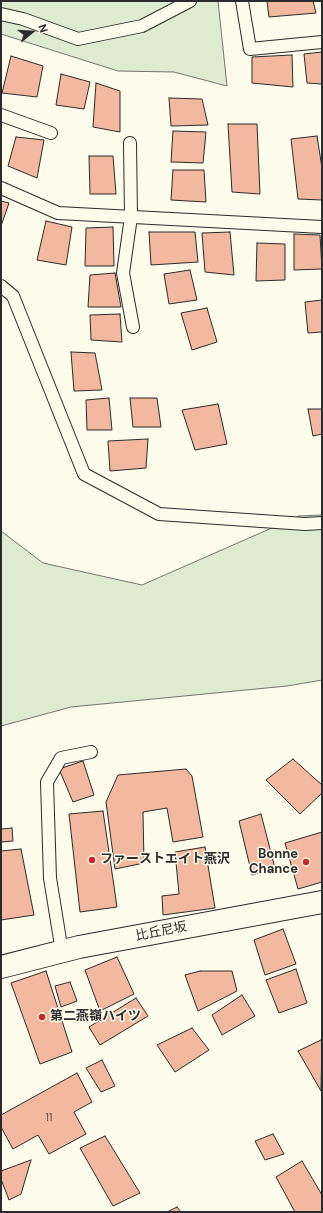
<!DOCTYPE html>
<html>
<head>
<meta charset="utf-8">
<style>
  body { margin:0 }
  #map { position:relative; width:323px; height:1213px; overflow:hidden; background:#fdfbea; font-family:"DM Sans",sans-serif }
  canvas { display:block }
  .frame { position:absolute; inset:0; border:2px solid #2b2b2b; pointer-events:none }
  .north { position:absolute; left:12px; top:12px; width:40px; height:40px; -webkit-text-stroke:3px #fdfbea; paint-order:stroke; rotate:72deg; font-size:11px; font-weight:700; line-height:16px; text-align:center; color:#2b2b2b }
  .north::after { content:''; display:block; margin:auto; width:14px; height:18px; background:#2b2b2b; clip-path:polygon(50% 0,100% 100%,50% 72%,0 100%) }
</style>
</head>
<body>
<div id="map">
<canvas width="323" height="1213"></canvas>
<div class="frame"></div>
<div class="north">N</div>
</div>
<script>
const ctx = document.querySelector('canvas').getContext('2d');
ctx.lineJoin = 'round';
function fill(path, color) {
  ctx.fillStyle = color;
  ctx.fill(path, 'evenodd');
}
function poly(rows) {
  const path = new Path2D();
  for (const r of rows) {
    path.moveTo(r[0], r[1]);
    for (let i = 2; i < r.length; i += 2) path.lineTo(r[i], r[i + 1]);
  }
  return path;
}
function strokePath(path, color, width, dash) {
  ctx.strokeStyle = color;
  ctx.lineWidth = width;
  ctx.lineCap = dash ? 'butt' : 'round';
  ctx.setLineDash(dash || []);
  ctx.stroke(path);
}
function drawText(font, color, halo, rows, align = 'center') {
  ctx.font = font + ' "DM Sans","Noto Sans JP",sans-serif';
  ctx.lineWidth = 3;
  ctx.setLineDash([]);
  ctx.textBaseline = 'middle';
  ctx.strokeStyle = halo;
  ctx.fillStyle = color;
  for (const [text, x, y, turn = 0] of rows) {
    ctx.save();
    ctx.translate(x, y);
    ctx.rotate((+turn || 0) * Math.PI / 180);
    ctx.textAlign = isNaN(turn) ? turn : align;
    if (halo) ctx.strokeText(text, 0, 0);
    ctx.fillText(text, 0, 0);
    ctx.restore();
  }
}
const green = poly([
  [1,1,218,1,227,86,174,72,118,71,1,34,1,1],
  [322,515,322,680,287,686,71,707,1,726,1,531,43,563,142,585,299,516,322,515]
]);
fill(green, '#deebd1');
strokePath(green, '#74746e', 1);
const building = poly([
  [267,1,313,1,316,13,269,17,267,1],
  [322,52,322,84,307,83,304,54,322,52],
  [292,55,293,87,252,83,252,57,292,55],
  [11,56,43,66,37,97,2,93,11,56],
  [61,74,90,82,84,109,56,105,61,74],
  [96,83,120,91,120,132,93,127,96,83],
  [169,98,202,99,208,125,171,126,169,98],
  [228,124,257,124,260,194,232,192,228,124],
  [173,131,206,132,203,163,171,162,173,131],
  [317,136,322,168,322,200,298,199,291,139,317,136],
  [16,137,44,140,37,178,8,166,16,137],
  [89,156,113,156,116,194,90,194,89,156],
  [173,170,204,170,206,202,171,200,173,170],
  [1,201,9,203,1,226,1,201],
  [46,221,72,227,66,265,37,260,46,221],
  [113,227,114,266,85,266,86,228,113,227],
  [149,232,195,232,198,262,151,265,149,232],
  [230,232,234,275,205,272,202,233,230,232],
  [294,234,320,235,322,269,294,270,294,234],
  [257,243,285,244,285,280,256,281,257,243],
  [190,270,197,300,169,304,164,274,190,270],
  [115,273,121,307,88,307,90,275,115,273],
  [322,300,322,332,308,333,305,302,322,300],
  [207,308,217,342,192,350,181,313,207,308],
  [120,314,122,342,91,340,90,315,120,314],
  [71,352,95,353,102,390,74,391,71,352],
  [109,398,112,430,87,430,86,400,109,398],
  [130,398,157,398,161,427,133,427,130,398],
  [218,404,227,444,195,450,182,410,218,404],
  [308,409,322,409,322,434,313,436,308,409],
  [148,439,146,468,110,471,108,441,148,439],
  [293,759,322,785,322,793,300,814,266,780,293,759],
  [83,761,94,795,73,802,59,769,83,761],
  [186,769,192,776,203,837,173,842,167,808,143,812,144,863,115,869,106,802,118,775,186,769],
  [103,811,117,907,80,912,69,814,103,811],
  [261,814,275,868,252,875,239,821,261,814],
  [12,828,13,841,1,842,1,829,12,828],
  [322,832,322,882,298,889,285,843,322,832],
  [205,847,215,908,163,915,162,896,179,894,175,852,205,847],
  [21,849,34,915,1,920,1,851,21,849],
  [283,929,296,964,265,975,254,940,283,929],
  [117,957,134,994,100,1011,85,970,117,957],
  [296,969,307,1003,279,1013,266,980,296,969],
  [46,971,72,1052,40,1064,11,983,46,971],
  [200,971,232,971,237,991,198,1011,185,975,200,971],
  [70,982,77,1001,61,1007,55,986,70,982],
  [242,995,255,1016,222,1035,212,1015,242,995],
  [136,998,148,1016,100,1045,89,1027,136,998],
  [192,1028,209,1050,175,1072,157,1045,192,1028],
  [321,1040,322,1041,321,1091,298,1051,321,1040],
  [102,1060,115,1086,101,1092,86,1068,102,1060],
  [77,1073,92,1102,74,1112,86,1134,49,1154,38,1135,13,1149,1,1127,1,1115,77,1073],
  [273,1134,284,1154,265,1160,255,1141,273,1134],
  [105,1136,140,1193,113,1206,80,1148,105,1136],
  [31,1160,21,1194,9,1200,1,1179,1,1171,31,1160],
  [302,1161,322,1195,322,1212,295,1212,276,1177,302,1161],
  [177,1207,181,1212,167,1212,177,1207]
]);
fill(building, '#f2b8a0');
strokePath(building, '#2b2b2b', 1);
const lane = poly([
  [242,1,250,49,322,42],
  [1,14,23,19,78,39,142,26,190,1],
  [1,115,51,133],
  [130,143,131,217,123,273,133,327],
  [1,188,58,213,322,227],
  [1,286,13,296,84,474,159,514,305,524,322,523],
  [62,952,50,878,47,782,61,758,91,752]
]);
const street = poly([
  [1,967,79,947,322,902]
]);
strokePath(lane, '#2b2b2b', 14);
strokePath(street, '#2b2b2b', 24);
strokePath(lane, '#fdfbea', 12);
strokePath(street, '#fdfbea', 22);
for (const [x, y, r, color] of [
  [92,860,4,"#c62828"],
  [306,862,4,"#c62828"],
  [42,1017,4,"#c62828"]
]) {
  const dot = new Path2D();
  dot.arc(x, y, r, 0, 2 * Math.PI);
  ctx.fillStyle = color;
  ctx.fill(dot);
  strokePath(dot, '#fdfbea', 1.5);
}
drawText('11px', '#5d4e48', null, [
  ["11",49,1118]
]);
drawText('bold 13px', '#2b2b2b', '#fdfbea', [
  ["Bonne",298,855,"right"],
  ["Chance",298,870,"right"],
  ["ファーストエイト燕沢",100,860],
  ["第二燕嶺ハイツ",50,1017]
], 'left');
drawText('13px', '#2b2b2b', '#fdfbea', [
  ["比丘尼坂",161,932,-11]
]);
</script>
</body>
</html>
